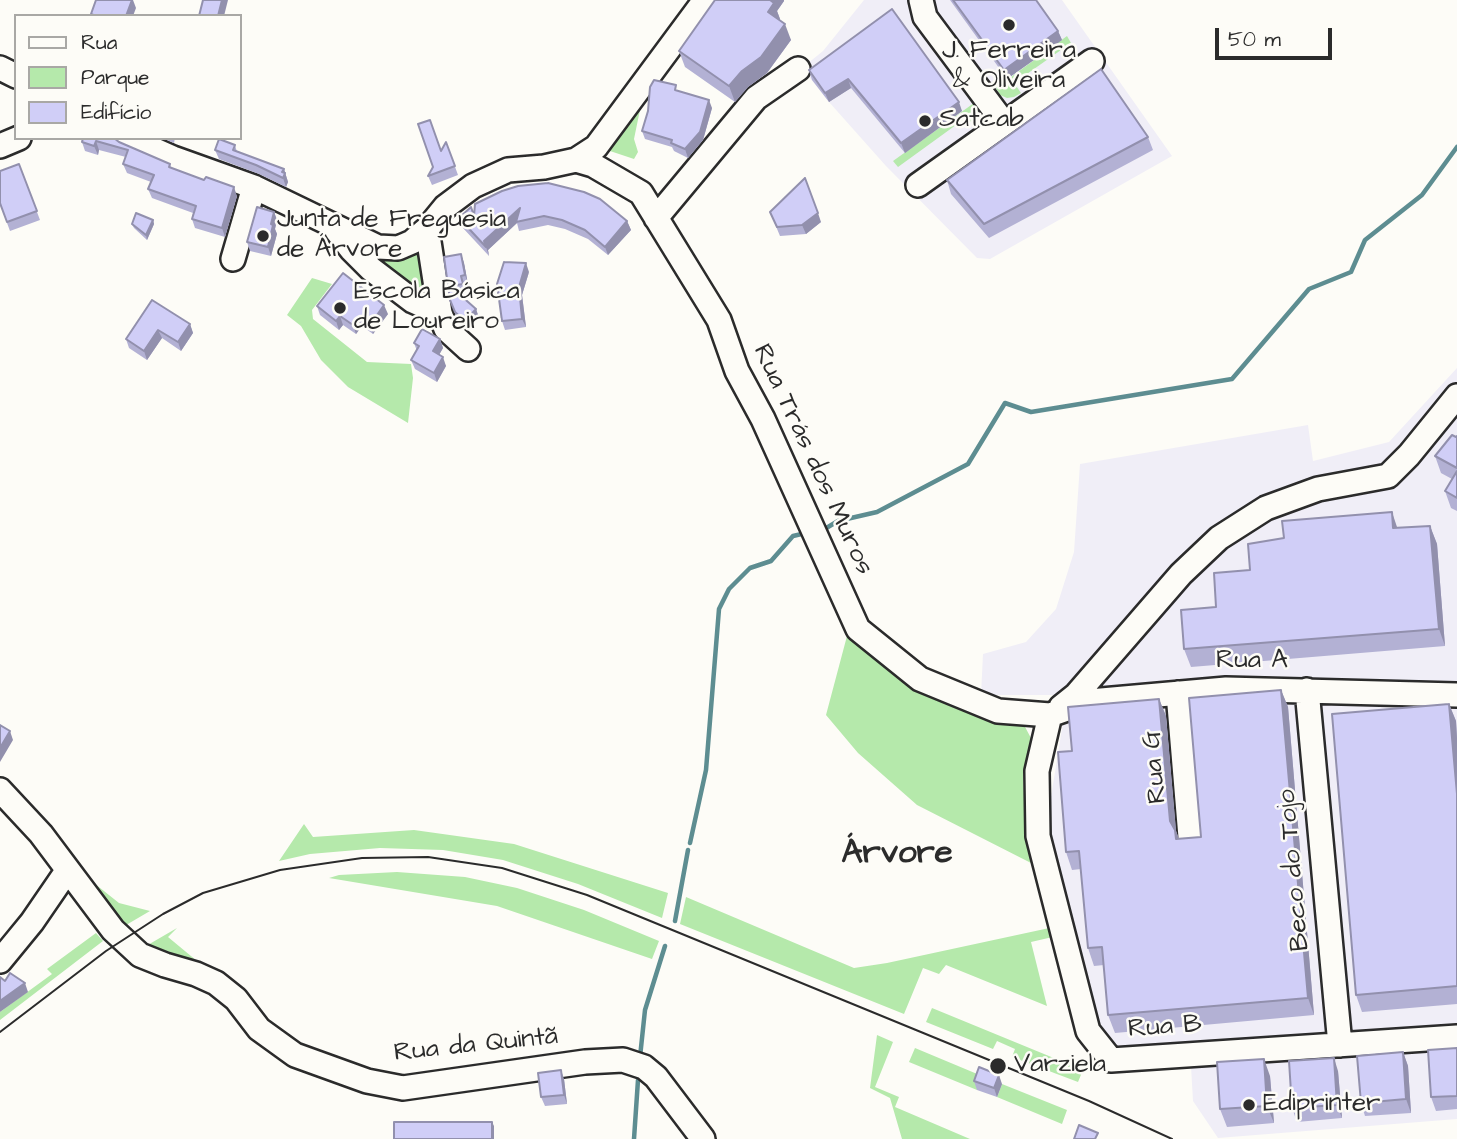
<!DOCTYPE html>
<html>
<head>
<meta charset="utf-8">
<style>
  body { margin:0 }
  #map { position:relative; width:1457px; height:1139px; overflow:hidden; background:#fdfcf7; font-family:"Architects Daughter",sans-serif }
  canvas { display:block }
  .legend { position:absolute; left:14px; top:14px; width:228px; height:126px; box-sizing:border-box; background:#fdfcf7; border:2px solid #a9a8a5; margin:0; padding:9px 12px; list-style:none; font-size:21px; color:#2b2b2b }
  .legend li { display:flex; align-items:center; gap:14px; height:35px }
  .legend b { width:35px; border:2px solid #a9a8a5 }
  .scale { position:absolute; left:1215px; top:28px; width:117px; height:32px; box-sizing:border-box; border:4px solid #2b2b2b; border-top:0; padding-left:9px; font-size:21px; line-height:24px; white-space:nowrap; color:#2b2b2b; -webkit-text-stroke:5px #fdfcf7; paint-order:stroke }
</style>
</head>
<body>
<div id="map">
<canvas width="1457" height="1139"></canvas>
<ul class="legend">
<li><b style="height:9px;background:#fdfcf7"></b>Rua</li>
<li><b style="height:19px;background:#b5e9ab"></b>Parque</li>
<li><b style="height:19px;background:#d0cef7"></b>Edifício</li>
</ul>
<div class="scale">50 m</div>
</div>
<script>
const ctx = document.querySelector('canvas').getContext('2d');
ctx.lineJoin = 'round';
function fill(path, color) {
  ctx.fillStyle = color;
  ctx.fill(path, 'evenodd');
}
function poly(rows) {
  const path = new Path2D();
  for (const r of rows) {
    path.moveTo(r[0], r[1]);
    for (let i = 2; i < r.length; i += 2) path.lineTo(r[i], r[i + 1]);
  }
  return path;
}
function strokePath(path, color, width, dash) {
  ctx.strokeStyle = color;
  ctx.lineWidth = width;
  ctx.lineCap = dash ? 'butt' : 'round';
  ctx.setLineDash(dash || []);
  ctx.stroke(path);
}
function drawText(font, color, halo, rows, align = 'center') {
  ctx.font = font + ' "Architects Daughter",sans-serif';
  ctx.lineWidth = 5;
  ctx.setLineDash([]);
  ctx.textBaseline = 'middle';
  ctx.strokeStyle = halo;
  ctx.fillStyle = color;
  for (const [text, x, y, turn = 0] of rows) {
    ctx.save();
    ctx.translate(x, y);
    ctx.rotate((+turn || 0) * Math.PI / 180);
    ctx.textAlign = isNaN(turn) ? turn : align;
    if (halo) ctx.strokeText(text, 0, 0);
    ctx.fillText(text, 0, 0);
    ctx.restore();
  }
}
fill(poly([
  [864,0,1062,0,1172,156,990,259,977,258,886,166,829,102,802,68,823,51],
  [1457,368,1457,1119,1218,1138,1193,1101,1190,1049,1112,1049,1097,1034,1046,828,1064,716,1065,695,981,695,983,654,1026,642,1056,609,1074,552,1080,464,1308,425,1313,461,1389,442]
]), '#f0eef7');
fill(poly([
  [1067,36,1071,43,1014,83,1021,93,1014,97,1007,98,1000,95,996,88],
  [974,103,978,110,978,119,974,126,967,117,898,167,893,161],
  [634,104,641,105,634,139,638,152,634,159,607,150],
  [420,251,429,293,424,297,371,256,395,260,406,258],
  [312,278,332,284,312,310,313,319,367,362,411,364,413,378,408,423,348,387,321,360,301,326,287,315],
  [847,636,912,688,996,723,1024,725,1032,740,1023,772,1026,840,1031,863,917,805,858,753,826,715],
  [304,824,313,837,414,830,514,844,668,893,662,918,578,884,503,860,443,850,380,848,310,854,279,861],
  [75,868,119,903,150,911,121,928],
  [397,872,465,877,517,888,584,910,659,941,652,959,497,906,329,878,339,875],
  [686,897,854,968,887,963,1054,927,1057,936,1031,942,1047,1006,946,965,939,974,923,968,904,1014,680,924],
  [177,928,168,937,203,966,175,958,146,946],
  [96,933,103,941,0,1020,0,1012,52,974,47,969],
  [932,1008,1083,1070,1078,1082,1012,1057,1015,1049,997,1041,993,1049,926,1022],
  [877,1035,893,1042,875,1087,899,1097,895,1107,970,1139,902,1139,890,1098,870,1088],
  [915,1048,982,1076,977,1090,909,1062],
  [1002,1084,1067,1110,1062,1124,997,1097]
]), '#b5e9ab');
strokePath(poly([
  [823,530,838,521,877,512,968,464,1005,403,1031,412,1232,379,1309,289,1351,272,1365,240,1422,195,1457,147],
  [690,843,706,770,719,609,729,589,750,568,771,561,793,536,806,533],
  [675,921,688,850],
  [640,1057,645,1010,665,946],
  [634,1139,638,1080]
]), '#5d8d91', 4.5);
const minor = poly([
  [921,0,925,17,1004,123],
  [0,68,16,76],
  [128,138,173,158,254,187,378,247,398,248,412,242,427,229,445,207,473,186,508,170,544,167,576,160,596,147,705,0],
  [0,146,19,138],
  [576,160,593,165,641,193,719,320,737,371,763,419,858,629,920,679,998,711,1050,715,1090,701,1226,689,1457,695],
  [918,185,1092,61],
  [656,218,756,98,798,69],
  [427,229,440,313,446,329,468,349],
  [337,231,351,249,371,269,413,301,440,313],
  [233,259,254,187],
  [1307,690,1340,1045],
  [1178,693,1190,837],
  [1061,707,1076,695,1181,574,1219,538,1266,508,1318,489,1388,476,1409,455,1457,396],
  [1050,715,1037,771,1038,836,1088,1031,1111,1060,1457,1037],
  [0,790,41,834,113,930,140,955,165,965,196,974,216,983,236,999,259,1029,295,1055,367,1081,403,1088,585,1062,623,1060,644,1067,656,1077,703,1139],
  [0,961,32,922,67,871]
]);
strokePath(minor, '#2b2b2b', 28);
strokePath(minor, '#fdfcf7', 23);
strokePath(poly([
  [0,1032,106,951,163,914,203,893,280,870,362,858,428,857,502,868,587,895,1089,1101,1172,1139]
]), '#2b2b2b', 2);
fill(poly([
  [715,0,784,0,784,1,777,11,780,19,779,20,791,40,767,73,748,87,735,102,685,67,679,51],
  [950,0,1036,0,1058,31,1062,40,1007,79],
  [892,9,962,111,905,153,851,88,829,102,812,80,809,70],
  [678,91,712,108,703,140,688,158,674,151,672,147,645,139,642,131],
  [1148,137,1153,150,989,238,951,194,947,180],
  [83,138,119,142,170,164,171,168,237,196,225,237,195,228,192,219,193,213,152,198,148,189,151,182,127,173,123,164,126,157,99,150,98,155,85,151,82,142],
  [162,138,175,138,174,143],
  [446,142,458,175,432,185,428,176],
  [235,145,237,152,284,169,288,182,286,187,259,174,219,159,215,150],
  [19,164,40,220,10,231,0,204],
  [502,191,627,221,631,230,608,255,588,239,565,229,548,225,519,231,517,223,488,250,489,256,462,227,459,218,474,216],
  [274,212,277,220,275,229,277,234,271,256,250,251,247,242],
  [770,212,821,222,806,234,780,236],
  [153,220,154,224,147,240,134,228,132,224],
  [461,254,464,263,468,284,465,285,466,293,459,294,476,309,479,318,468,330,458,321,450,300,444,257],
  [529,272,522,295,526,327,505,330,502,321],
  [152,300,190,324,193,333,181,351,162,338,147,360,129,348,126,339],
  [317,306,388,314,373,334,362,326,356,334,343,325,339,330,320,315],
  [440,339,443,348,439,355,446,366,437,382,415,369,411,360,417,351,414,343],
  [1457,436,1457,511,1451,508,1445,491,1452,479,1441,473,1435,456],
  [1430,526,1437,544,1445,646,1191,667,1184,649,1216,607,1398,528],
  [1281,690,1288,707,1314,1015,1115,1033,1108,1015,1104,965,1094,966,1088,948,1081,869,1072,870,1066,852,1072,751,1159,699,1166,716,1176,831,1179,839,1201,837],
  [1449,704,1456,721,1457,738,1457,1004,1362,1012,1356,995],
  [1457,1048,1457,1109,1436,1111,1431,1097],
  [1403,1052,1408,1066,1411,1113,1365,1116,1361,1103],
  [1338,1071,1342,1118,1297,1122,1292,1108],
  [1270,1076,1274,1123,1227,1127,1220,1109],
  [564,1079,567,1104,545,1106,541,1097],
  [974,1081,1002,1084,997,1097,977,1090]
]), '#b3b1d4');
fill(poly([
  [132,0,133,0,136,8,133,16,126,16],
  [222,0,228,0,224,16,218,16],
  [769,0,784,0,784,1,777,11,780,19,774,28,768,12],
  [785,24,791,40,767,73,748,87,735,102,729,86],
  [1058,31,1062,40,1007,79,1004,70],
  [848,79,851,88,829,102,825,93],
  [709,100,712,108,703,140,688,158,685,149],
  [959,102,962,111,905,153,901,143],
  [96,141,99,150,98,155,94,146],
  [284,169,288,182,286,187,283,178,282,172],
  [234,187,237,196,225,237,222,228],
  [520,208,516,222,517,223,488,250,489,256,484,241],
  [274,212,277,220,275,229,277,234,271,256,268,247,271,224],
  [818,213,821,222,806,234,802,225],
  [153,220,154,224,147,240,146,235],
  [627,221,631,230,608,255,605,247],
  [461,254,464,263,468,284,465,275],
  [526,263,529,272,522,295,526,327,522,319,519,287],
  [384,305,388,314,373,334,370,325],
  [476,309,479,318,468,330,465,321],
  [340,316,343,325,339,330,336,321],
  [359,317,362,326,356,334,353,325],
  [190,324,193,333,181,351,178,342],
  [158,330,162,338,147,360,144,351],
  [440,339,443,348,436,360,433,351],
  [443,357,446,366,437,382,434,373],
  [1392,512,1398,530,1393,528],
  [1430,526,1437,544,1445,646,1439,629],
  [1281,690,1288,707,1314,1015,1308,998],
  [1159,699,1166,716,1176,831,1182,848,1182,857,1170,821],
  [1449,704,1456,721,1457,738,1457,794],
  [10,731,13,740,0,762,0,748],
  [25,983,28,992,0,1012,0,1001],
  [1403,1052,1408,1066,1411,1113,1406,1099],
  [1334,1058,1338,1071,1342,1118,1337,1105],
  [1264,1059,1270,1076,1274,1123,1267,1106],
  [561,1070,564,1079,567,1104,564,1095],
  [999,1075,1002,1084,997,1097,994,1088],
  [492,1122,494,1126,494,1139,492,1139]
]), '#9290ad');
const building = poly([
  [96,0,132,0,126,16,96,16,91,14,96,0],
  [203,0,222,0,218,16,199,16,203,0],
  [715,0,770,0,774,3,768,12,785,24,761,57,742,71,729,86,679,51,715,0],
  [953,0,1036,0,1058,31,1004,70,953,0],
  [892,9,959,102,901,143,848,79,825,93,809,70,892,9],
  [1101,69,1148,137,984,224,947,180,1101,69],
  [654,80,676,85,675,90,709,100,700,132,685,149,671,143,672,140,642,131,648,111,650,87,654,80],
  [430,120,441,151,446,142,455,166,428,176,433,167,418,124,430,120],
  [83,138,114,138,119,142,170,164,169,167,204,180,206,177,234,187,222,228,192,219,196,206,148,189,154,175,123,164,128,150,96,141,94,146,82,142,83,138],
  [219,139,235,145,233,150,284,169,282,172,285,173,283,178,256,165,215,150,219,139],
  [19,164,37,211,7,222,0,203,0,171,19,164],
  [805,178,818,213,802,225,777,227,770,212,805,178],
  [548,183,584,192,600,199,627,221,605,247,585,230,562,220,544,216,516,222,520,208,484,241,486,247,459,218,471,207,474,216,475,204,502,191,518,186,548,183],
  [257,207,274,212,271,224,273,225,268,247,247,242,257,207],
  [136,213,153,220,146,235,132,224,136,213],
  [461,254,465,275,461,276,463,284,450,286,476,309,465,321,455,312,450,300,444,257,461,254],
  [504,262,526,263,519,287,522,319,502,321,497,284,504,262],
  [343,273,384,305,370,325,359,317,353,325,340,316,336,321,317,306,343,273],
  [152,300,190,324,178,342,158,330,144,351,126,339,152,300],
  [422,329,440,339,433,351,443,357,434,373,411,360,419,346,414,343,422,329],
  [1452,435,1456,437,1457,436,1457,468,1435,456,1452,435],
  [1457,471,1457,498,1445,491,1457,471],
  [1392,512,1393,528,1430,526,1439,629,1184,649,1181,610,1216,607,1214,573,1250,570,1248,544,1284,538,1282,521,1392,512],
  [1281,690,1308,998,1108,1015,1102,947,1088,948,1079,851,1066,852,1058,752,1072,751,1068,707,1159,699,1170,821,1175,830,1176,839,1201,837,1189,698,1281,690],
  [1449,704,1457,794,1457,986,1356,995,1332,714,1449,704],
  [0,725,10,731,0,748,0,725],
  [10,973,25,983,0,1001,0,977,5,981,10,973],
  [1457,1048,1457,1096,1431,1097,1428,1050,1457,1048],
  [1403,1052,1406,1099,1361,1103,1357,1056,1403,1052],
  [1334,1058,1337,1105,1292,1108,1289,1061,1334,1058],
  [1264,1059,1267,1106,1220,1109,1217,1062,1264,1059],
  [979,1067,999,1075,994,1088,974,1081,979,1067],
  [561,1070,564,1095,541,1097,538,1073,561,1070],
  [394,1122,492,1122,492,1139,394,1139,394,1122],
  [1079,1125,1098,1133,1095,1139,1074,1139,1079,1125]
]);
fill(building, '#d0cef7');
strokePath(building, '#9290ad', 2);
for (const [x, y, r, color] of [
  [1009,25,7,"#2b2b2b"],
  [925,121,7,"#2b2b2b"],
  [263,236,7,"#2b2b2b"],
  [340,308,7,"#2b2b2b"],
  [998,1066,9,"#2b2b2b"],
  [1249,1105,7,"#2b2b2b"]
]) {
  const dot = new Path2D();
  dot.arc(x, y, r, 0, 2 * Math.PI);
  ctx.fillStyle = color;
  ctx.fill(dot);
  strokePath(dot, '#fdfcf7', 2.5);
}
drawText('26px', '#2b2b2b', '#fdfcf7', [
  ["J. Ferreira",1009,52,"center"],
  ["& Oliveira",1009,82,"center"],
  ["Satcab",939,121],
  ["Junta de Freguesia",277,221],
  ["de Árvore",277,251],
  ["Escola Básica",354,293],
  ["de Loureiro",354,323],
  ["Varziela",1014,1066],
  ["Ediprinter",1263,1105]
], 'left');
drawText('26px', '#2b2b2b', '#fdfcf7', [
  ["Rua Trás dos Muros",812,460,65],
  ["Rua A",1252,662],
  ["Rua G",1156,767,-95],
  ["Beco do Tojo",1295,870,-95],
  ["Rua B",1165,1028,-4],
  ["Rua da Quintã",476,1046,-6]
]);
drawText('bold 33px', '#2b2b2b', '#fdfcf7', [
  ["Árvore",897,855]
]);
</script>
</body>
</html>
